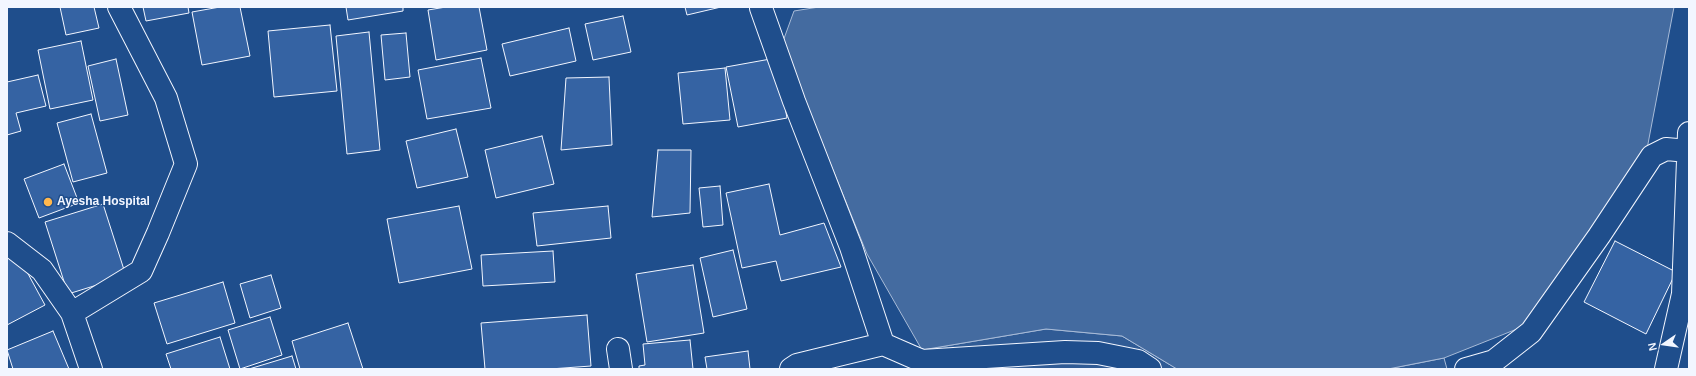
<!DOCTYPE html>
<html>
<head>
<meta charset="utf-8">
<style>
  body { margin:0 }
  #map { position:relative; width:1696px; height:376px; overflow:hidden; background:#1f4e8c; font-family:Helvetica,sans-serif }
  canvas { display:block }
  .frame { position:absolute; inset:0; border:8px solid #f2f6ff; pointer-events:none }
  .north { position:absolute; left:1644px; top:324px; width:40px; height:40px; -webkit-text-stroke:3px #1f4e8c; paint-order:stroke; rotate:257deg; font-size:11px; font-weight:700; line-height:16px; text-align:center; color:#f2f6ff }
  .north::after { content:''; display:block; margin:auto; width:14px; height:18px; background:#f2f6ff; clip-path:polygon(50% 0,100% 100%,50% 72%,0 100%) }
</style>
</head>
<body>
<div id="map">
<canvas width="1696" height="376"></canvas>
<div class="frame"></div>
<div class="north">N</div>
</div>
<script>
const ctx = document.querySelector('canvas').getContext('2d');
ctx.lineJoin = 'round';
function fill(path, color) {
  ctx.fillStyle = color;
  ctx.fill(path, 'evenodd');
}
function poly(rows) {
  const path = new Path2D();
  for (const r of rows) {
    path.moveTo(r[0], r[1]);
    for (let i = 2; i < r.length; i += 2) path.lineTo(r[i], r[i + 1]);
  }
  return path;
}
function strokePath(path, color, width, dash) {
  ctx.strokeStyle = color;
  ctx.lineWidth = width;
  ctx.lineCap = dash ? 'butt' : 'round';
  ctx.setLineDash(dash || []);
  ctx.stroke(path);
}
function drawText(font, color, halo, rows, align = 'center') {
  ctx.font = font + ' Helvetica,sans-serif';
  ctx.lineWidth = 3;
  ctx.setLineDash([]);
  ctx.textBaseline = 'middle';
  ctx.strokeStyle = halo;
  ctx.fillStyle = color;
  for (const [text, x, y, turn = 0] of rows) {
    ctx.save();
    ctx.translate(x, y);
    ctx.rotate((+turn || 0) * Math.PI / 180);
    ctx.textAlign = isNaN(turn) ? turn : align;
    if (halo) ctx.strokeText(text, 0, 0);
    ctx.fillText(text, 0, 0);
    ctx.restore();
  }
}
const built = poly([
  [1046,329,1122,336,1177,369,927,369,922,350,1046,329],
  [1444,358,1447,369,1388,369,1444,358]
]);
fill(built, '#305b95');
strokePath(built, '#a8bbd7', 1);
const water = poly([
  [819,7,1674,7,1647,149,1522,327,1444,358,1388,369,1177,369,1122,336,1046,329,922,350,867,254,782,44,794,11,819,7]
]);
fill(water, '#446ba0');
strokePath(water, '#a8bbd7', 1);
const building = poly([
  [60,7,94,7,99,28,66,35,60,7],
  [143,7,188,7,189,13,146,21,143,7],
  [220,7,240,7,250,56,202,65,192,12,220,7],
  [346,7,403,7,403,11,348,20,346,7],
  [446,7,479,7,487,50,436,60,428,10,446,7],
  [685,7,721,7,687,15,685,7],
  [623,16,631,52,593,60,585,24,623,16],
  [330,25,337,91,274,97,268,31,330,25],
  [569,28,576,61,510,76,502,44,569,28],
  [369,32,380,150,347,154,336,36,369,32],
  [406,33,410,77,385,80,381,35,406,33],
  [81,41,93,100,50,109,38,50,81,41],
  [481,58,491,108,427,119,418,70,481,58],
  [776,58,787,118,738,127,726,67,776,58],
  [116,59,128,115,100,121,88,66,116,59],
  [725,68,730,120,683,124,678,73,725,68],
  [38,75,46,106,16,113,21,131,7,135,7,82,38,75],
  [609,77,612,145,561,150,566,78,609,77],
  [91,114,107,173,73,182,57,123,91,114],
  [456,129,468,177,417,188,406,141,456,129],
  [542,136,554,184,496,198,485,150,542,136],
  [658,150,691,150,690,213,652,217,658,150],
  [64,164,79,203,39,218,24,179,64,164],
  [769,184,780,235,824,223,841,267,781,281,776,261,742,268,726,193,769,184],
  [720,186,723,225,703,227,699,188,720,186],
  [103,204,126,276,68,294,45,222,103,204],
  [459,206,472,269,399,283,387,219,459,206],
  [608,206,611,238,537,246,533,213,608,206],
  [1615,241,1676,272,1646,334,1584,302,1615,241],
  [14,248,45,305,7,325,7,252,14,248],
  [733,250,747,309,713,317,700,258,733,250],
  [553,251,555,282,483,286,481,255,553,251],
  [693,265,704,333,647,342,636,274,693,265],
  [271,275,281,308,250,318,240,284,271,275],
  [223,282,235,323,167,344,154,303,223,282],
  [587,315,591,366,550,369,485,369,481,323,587,315],
  [270,317,282,355,240,369,228,330,270,317],
  [348,323,363,369,300,369,292,341,348,323],
  [53,331,69,369,13,369,7,350,53,331],
  [220,337,230,369,171,369,166,354,220,337],
  [690,340,693,369,639,369,639,366,645,365,643,344,690,340],
  [748,351,750,369,707,369,705,357,748,351],
  [292,356,296,369,249,369,292,356]
]);
fill(building, '#3563a3');
strokePath(building, '#f2f6ff', 1);
const street = poly([
  [761,8,794,101,851,247,883,344,922,361,1065,352,1098,353,1138,361,1150,369],
  [7,243,42,270,72,313,91,369],
  [72,313,141,271,158,233,186,164,166,98,119,7],
  [618,349,621,369],
  [791,369,797,365,883,344],
  [1466,369,1494,361,1531,332,1599,236,1652,156,1666,149,1688,151],
  [1666,369,1683,294,1689,133]
]);
strokePath(street, '#f2f6ff', 24);
strokePath(street, '#1f4e8c', 22);
for (const [x, y, r, color] of [
  [48,202,5,"#ffb74d"]
]) {
  const dot = new Path2D();
  dot.arc(x, y, r, 0, 2 * Math.PI);
  ctx.fillStyle = color;
  ctx.fill(dot);
  strokePath(dot, '#1f4e8c', 1.5);
}
drawText('bold 12px', '#f2f6ff', '#1f4e8c', [
  ["Ayesha Hospital",57,202]
], 'left');
</script>
</body>
</html>
